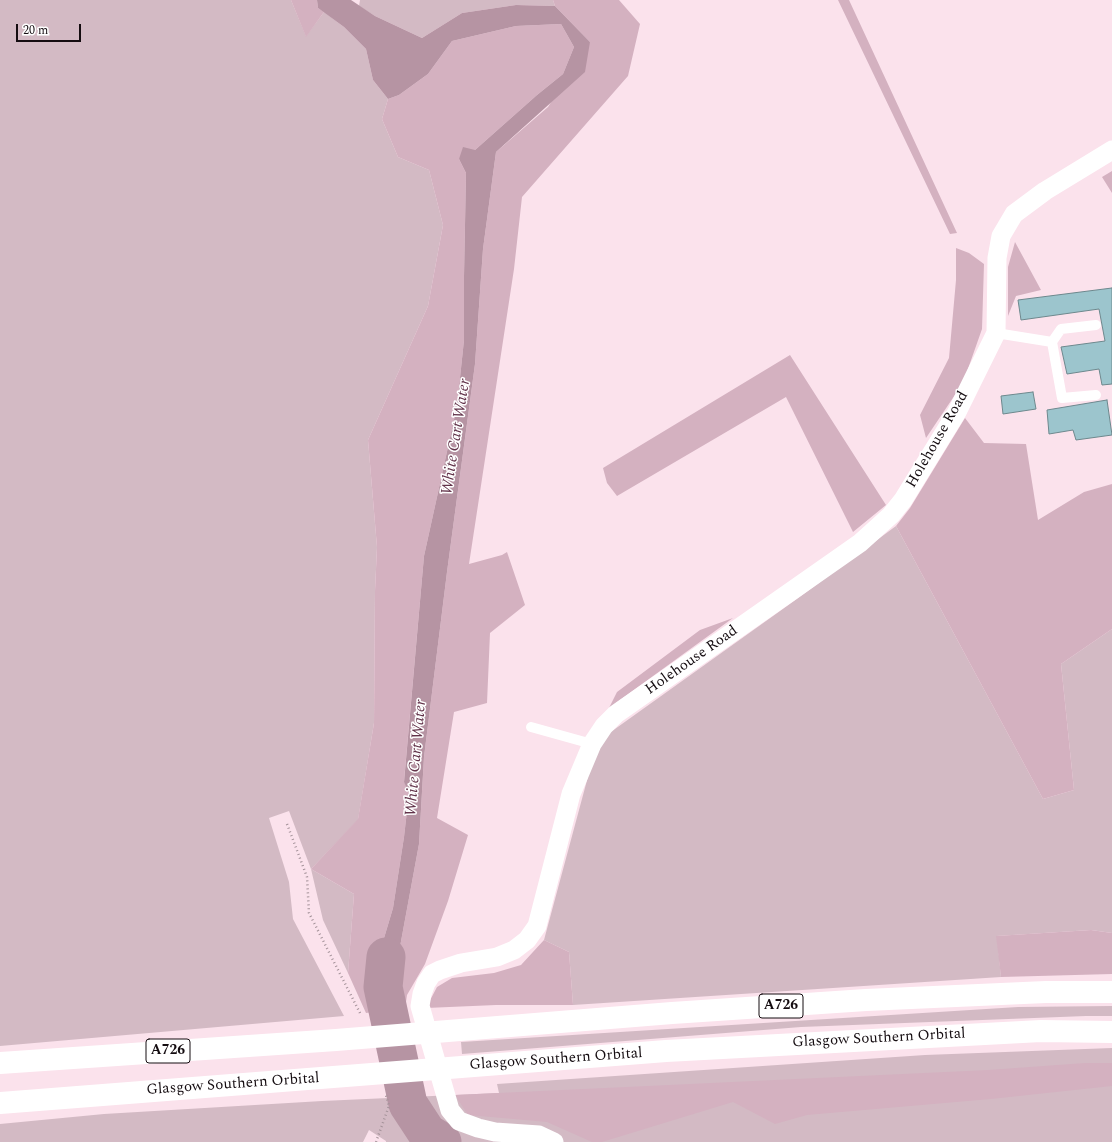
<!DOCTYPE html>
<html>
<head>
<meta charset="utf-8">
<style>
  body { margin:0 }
  #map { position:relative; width:1112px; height:1142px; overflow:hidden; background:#fbe2ec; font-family:Spectral,serif }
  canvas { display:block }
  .scale { position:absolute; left:16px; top:24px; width:65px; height:18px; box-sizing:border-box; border:2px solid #140c10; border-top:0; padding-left:5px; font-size:12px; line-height:14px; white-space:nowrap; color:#140c10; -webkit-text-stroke:3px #fff; paint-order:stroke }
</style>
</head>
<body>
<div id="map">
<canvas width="1112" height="1142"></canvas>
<div class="scale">20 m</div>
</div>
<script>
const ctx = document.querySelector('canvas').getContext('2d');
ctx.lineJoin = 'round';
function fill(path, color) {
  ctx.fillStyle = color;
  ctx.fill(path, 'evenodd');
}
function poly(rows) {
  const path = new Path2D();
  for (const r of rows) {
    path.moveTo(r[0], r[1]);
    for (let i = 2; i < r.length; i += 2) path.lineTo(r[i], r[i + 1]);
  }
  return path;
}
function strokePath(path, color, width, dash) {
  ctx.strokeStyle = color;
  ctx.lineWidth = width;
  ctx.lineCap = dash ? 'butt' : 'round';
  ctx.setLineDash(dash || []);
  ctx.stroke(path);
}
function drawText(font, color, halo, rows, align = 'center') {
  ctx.font = font + ' Spectral,serif';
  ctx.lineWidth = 3;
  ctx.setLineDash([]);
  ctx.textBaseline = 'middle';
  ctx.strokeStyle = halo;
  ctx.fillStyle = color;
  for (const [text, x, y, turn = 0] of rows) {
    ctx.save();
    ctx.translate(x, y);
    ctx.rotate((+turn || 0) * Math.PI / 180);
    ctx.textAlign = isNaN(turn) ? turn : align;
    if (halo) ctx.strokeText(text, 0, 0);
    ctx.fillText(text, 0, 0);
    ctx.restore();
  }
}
fill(poly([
  [0,0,291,0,306,36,324,12,344,27,366,49,373,80,388,99,382,119,398,157,429,170,443,225,428,306,368,440,377,547,375,591,374,723,358,820,311,869,354,894,348,973,323,920,311,869,289,811,269,818,289,882,293,919,344,1016,0,1046],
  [360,0,553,0,555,6,516,5,462,13,422,38,375,16,359,6],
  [896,526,1043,799,1074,790,1061,664,1112,629,1112,933,1091,930,997,936,1001,977,573,1005,569,952,544,940,593,758,608,734,801,596],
  [1112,1006,1112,1016,1086,1016,801,1027,462,1054,461,1042,1018,1007],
  [1112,1048,1112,1142,386,1142,386,1141,369,1130,363,1142,0,1142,0,1124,104,1114,322,1101,499,1093,497,1084,925,1055]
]), '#d3bac4');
fill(poly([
  [291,0,317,0,318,8,324,12,306,37],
  [553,0,619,0,640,24,628,76,522,197,514,269,469,564,502,555,507,552,525,605,490,633,487,703,454,712,437,818,468,835,448,901,425,964,407,995,405,1009,394,1010,392,990,419,844,424,757,447,572,475,364,483,249,496,152,548,107,590,42,555,6],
  [838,0,849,0,957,233,950,234],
  [561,24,574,47,563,74,537,95,475,150,459,159,466,173,464,276,464,340,457,406,424,556,404,781,409,793,404,837,393,908,370,985,380,1011,366,1013,348,973,354,894,311,869,358,819,374,723,375,591,377,547,368,440,428,306,443,225,429,170,398,157,382,119,388,99,399,95,428,74,452,41,516,26],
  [1112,171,1112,193,1102,177],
  [1015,242,1041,290,1016,296,1008,316,1008,267],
  [956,248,969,253,984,264,982,329,963,383,926,438,920,415,949,358,956,280],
  [790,355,886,505,853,532,786,397,617,496,607,483,603,468],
  [965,418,984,443,1026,444,1038,520,1084,492,1112,484,1112,629,1061,664,1074,790,1043,799,896,526,910,508],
  [733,618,609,708,617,692,700,630],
  [1091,930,1112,933,1112,974,1001,977,996,936],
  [544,940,569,952,573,1005,496,1005,426,1008,437,987,452,978,494,973,521,965],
  [1085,1063,1112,1063,1112,1086,991,1099,807,1115,775,1124,733,1102,602,1142,592,1142,547,1122,468,1115,455,1095,988,1070]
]), '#d4b1c0');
fill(poly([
  [317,0,351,0,375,16,422,38,462,13,516,5,555,6,590,42,585,72,496,152,483,249,475,364,447,572,424,757,419,844,392,990,394,1010,380,1011,370,985,393,908,404,837,409,793,404,782,424,556,457,406,464,340,464,276,466,173,459,159,463,147,475,150,537,95,563,74,574,47,561,24,516,26,452,41,428,74,399,95,388,99,373,80,366,49,344,27,318,8],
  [417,1097,421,1108,446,1135,456,1142,427,1142,422,1139,406,1119,401,1097]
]), '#b694a3');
strokePath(poly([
  [386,957,383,987,408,1104,427,1133,442,1142]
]), '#b694a3', 39);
const building = poly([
  [1112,288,1112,384,1102,385,1099,369,1067,374,1061,347,1105,341,1099,309,1021,320,1018,300,1112,288],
  [1033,392,1036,409,1003,414,1001,396,1033,392],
  [1107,400,1112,435,1076,440,1073,430,1049,434,1047,410,1107,400]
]);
fill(building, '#9cc5cd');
strokePath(building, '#6d888d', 1);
strokePath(poly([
  [287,824,307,877,309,913,361,1015],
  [376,1142,389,1106,386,1095]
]), '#a49299', 2.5, [1, 3]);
strokePath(poly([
  [996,333,1052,342,1062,398,1096,395],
  [1052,342,1061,329,1096,325],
  [531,727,592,744]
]), '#fff', 10);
strokePath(poly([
  [554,1142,539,1135,495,1132,478,1128,459,1121,450,1110,420,1006,422,994,426,983,432,974,440,970,461,963,497,957,514,950,527,940,537,926,571,794,592,744,604,726,616,714,860,543,891,515,903,500,957,412,996,333,997,258,1001,236,1014,214,1045,191,1112,150]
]), '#fff', 19);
strokePath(poly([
  [0,1063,336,1040,672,1013,866,1000,1046,992,1112,992],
  [0,1103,666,1051,1041,1031,1112,1032]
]), '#fff', 22);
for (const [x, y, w] of [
  [781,1006,44],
  [168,1051,44]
]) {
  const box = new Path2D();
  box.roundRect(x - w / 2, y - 12, w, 24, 3);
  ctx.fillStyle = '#fff';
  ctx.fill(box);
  strokePath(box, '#140c10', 1);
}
drawText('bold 14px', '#140c10', null, [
  ["A726",781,1006],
  ["A726",168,1051]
]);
drawText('15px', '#140c10', '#fff', [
  ["Holehouse Road",938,440,-60],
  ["Holehouse Road",692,661,-35],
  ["Glasgow Southern Orbital",879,1039,-3],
  ["Glasgow Southern Orbital",556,1060,-4],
  ["Glasgow Southern Orbital",233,1085,-4]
]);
drawText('italic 16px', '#613249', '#fff', [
  ["White Cart Water",457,437,-81],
  ["White Cart Water",417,758,-85]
]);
</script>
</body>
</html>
